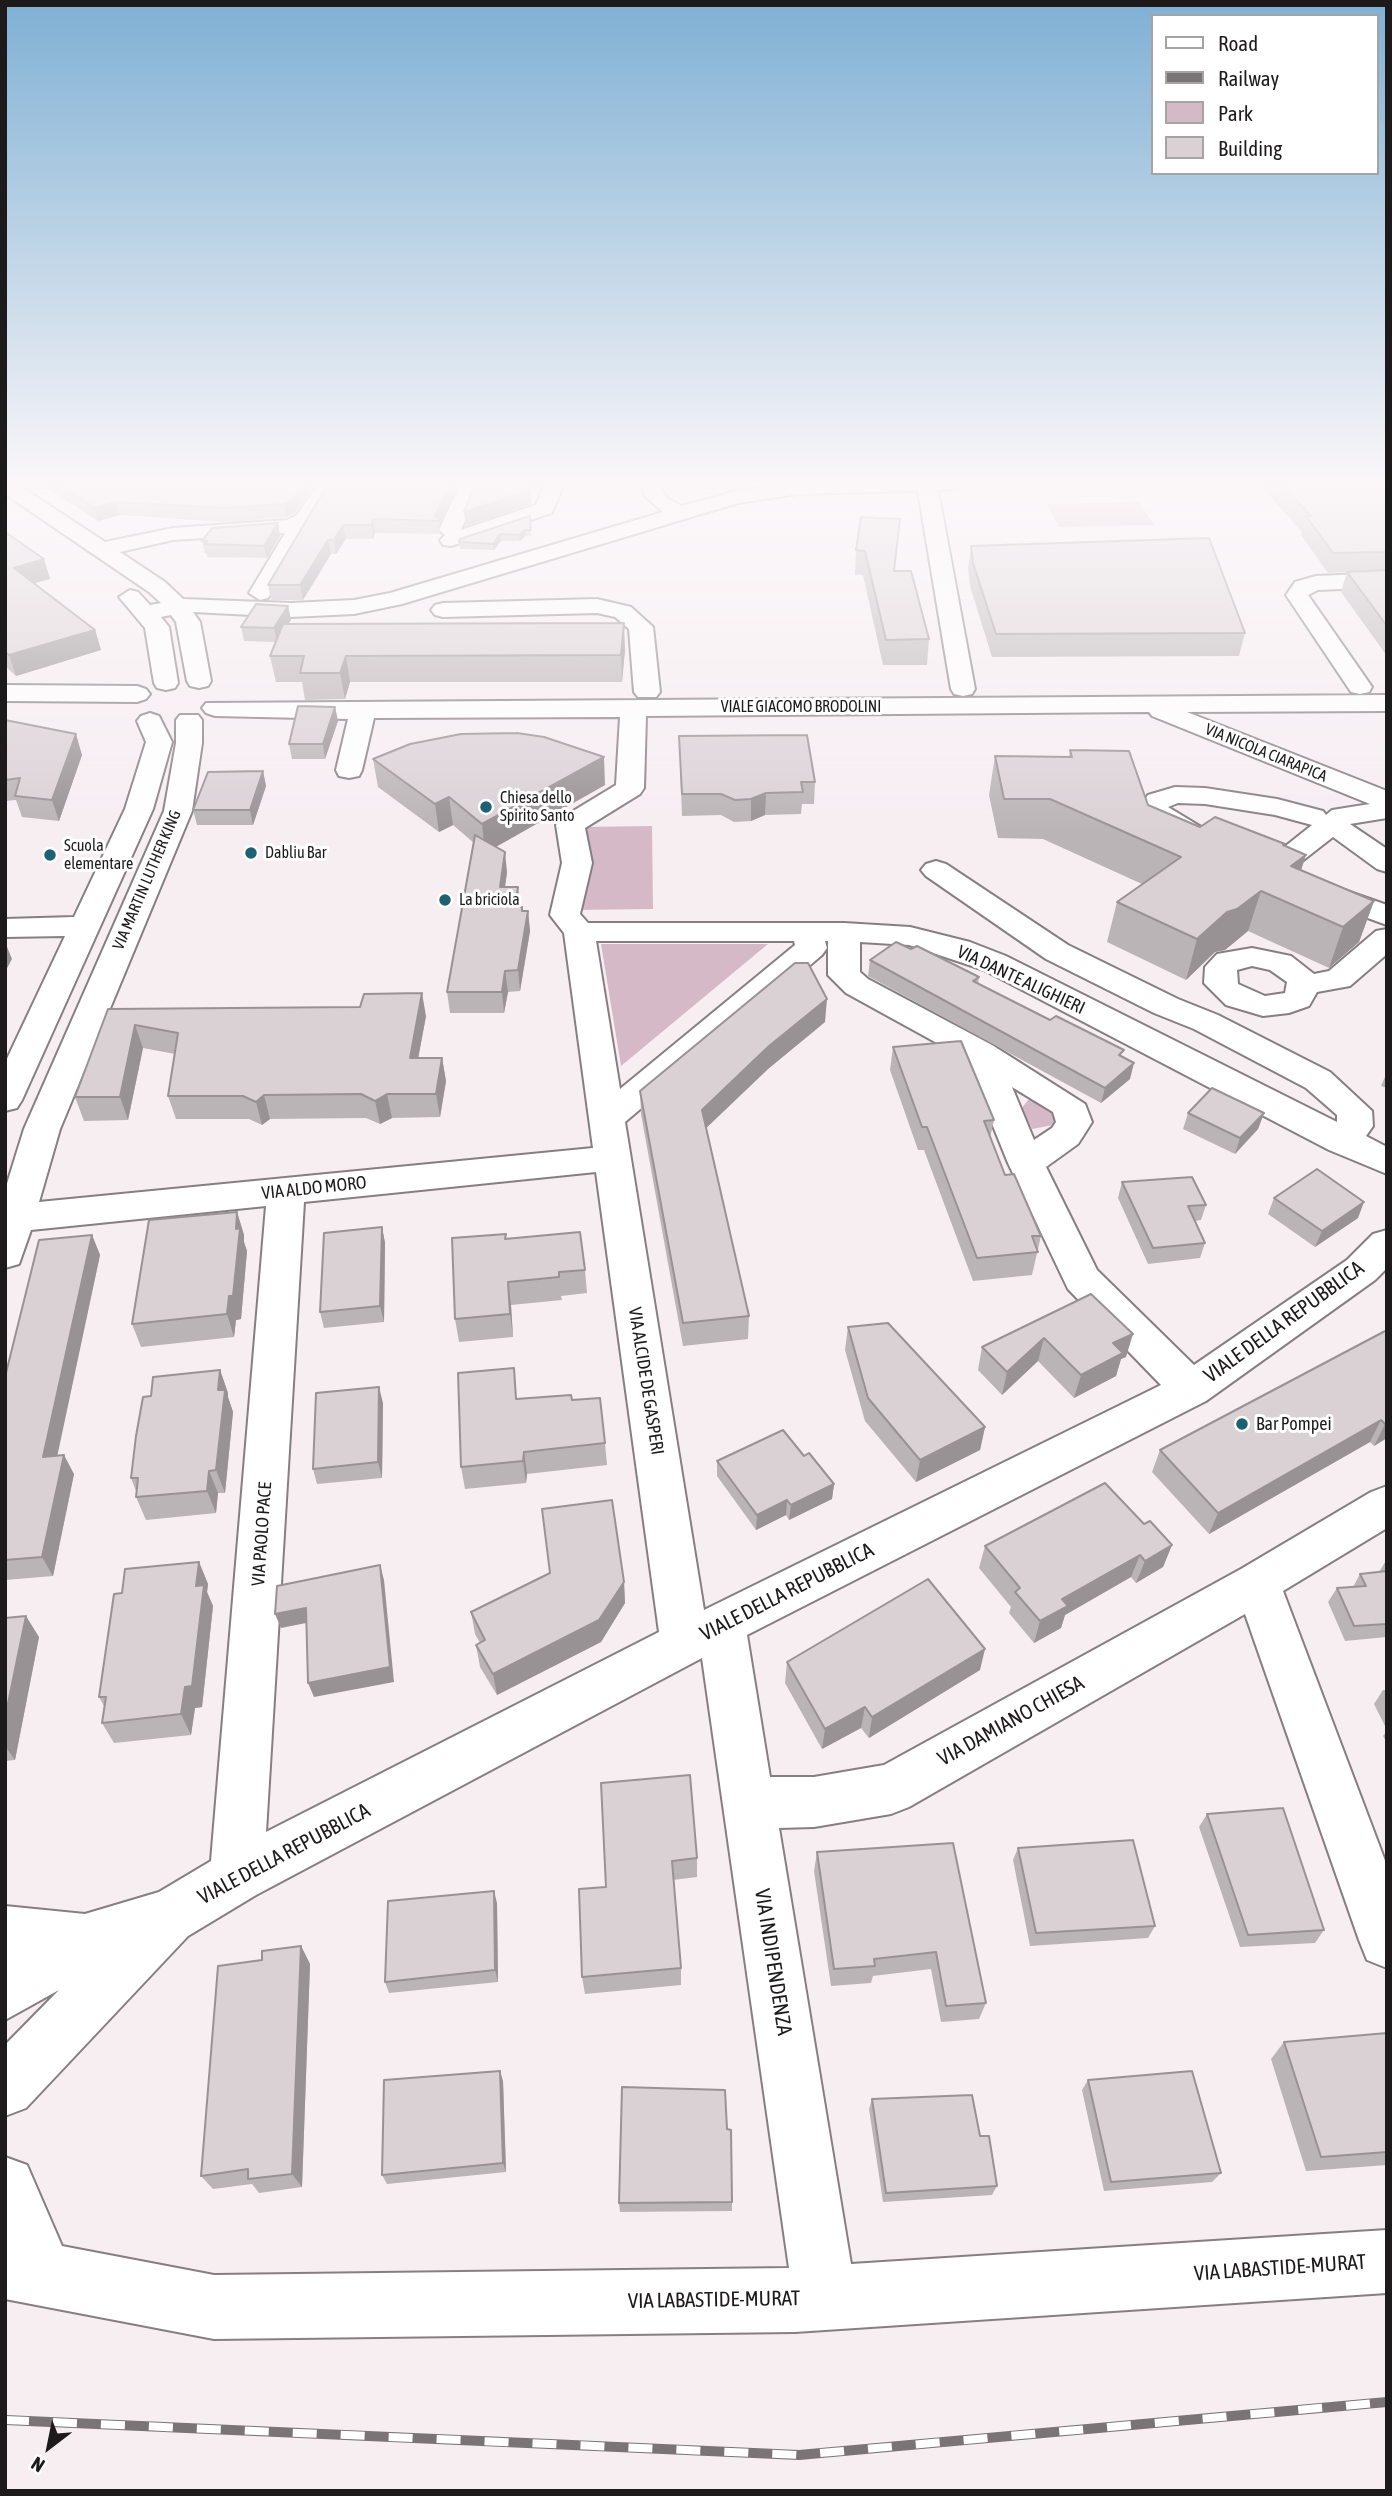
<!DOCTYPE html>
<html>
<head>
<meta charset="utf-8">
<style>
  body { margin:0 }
  #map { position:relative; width:1392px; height:2496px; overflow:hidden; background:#f7eef2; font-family:"Asap Condensed",sans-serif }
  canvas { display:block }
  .frame { position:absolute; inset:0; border:7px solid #1d1a1b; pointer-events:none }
  .legend { position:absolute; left:1151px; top:14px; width:228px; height:161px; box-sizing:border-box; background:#fff; border:2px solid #a5a3a4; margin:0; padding:9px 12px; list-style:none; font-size:21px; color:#1d1a1b }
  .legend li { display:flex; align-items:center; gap:14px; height:35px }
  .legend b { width:35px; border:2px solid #a5a3a4 }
  .north { position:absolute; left:14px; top:2412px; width:70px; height:70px; -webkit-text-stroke:5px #fff; paint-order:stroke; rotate:212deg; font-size:19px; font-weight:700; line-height:28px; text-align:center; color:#1d1a1b }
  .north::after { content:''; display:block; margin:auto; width:24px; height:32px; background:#1d1a1b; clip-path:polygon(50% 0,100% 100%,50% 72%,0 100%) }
</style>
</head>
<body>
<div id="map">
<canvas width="1392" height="2496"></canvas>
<div class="frame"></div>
<ul class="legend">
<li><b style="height:9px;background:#fff"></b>Road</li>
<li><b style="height:9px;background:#7a7476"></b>Railway</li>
<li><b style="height:19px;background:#d6b9c7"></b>Park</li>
<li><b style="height:19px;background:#dad1d5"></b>Building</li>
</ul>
<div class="north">N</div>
</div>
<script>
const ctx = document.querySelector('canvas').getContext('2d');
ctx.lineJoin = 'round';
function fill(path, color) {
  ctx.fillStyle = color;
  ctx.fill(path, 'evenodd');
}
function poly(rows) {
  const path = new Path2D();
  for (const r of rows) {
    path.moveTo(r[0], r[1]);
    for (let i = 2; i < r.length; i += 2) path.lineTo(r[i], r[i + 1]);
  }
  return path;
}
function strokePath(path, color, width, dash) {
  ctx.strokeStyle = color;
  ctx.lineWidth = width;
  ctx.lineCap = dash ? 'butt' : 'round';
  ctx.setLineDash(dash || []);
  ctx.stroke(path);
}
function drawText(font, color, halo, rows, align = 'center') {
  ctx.font = font + ' "Asap Condensed",sans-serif';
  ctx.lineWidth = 6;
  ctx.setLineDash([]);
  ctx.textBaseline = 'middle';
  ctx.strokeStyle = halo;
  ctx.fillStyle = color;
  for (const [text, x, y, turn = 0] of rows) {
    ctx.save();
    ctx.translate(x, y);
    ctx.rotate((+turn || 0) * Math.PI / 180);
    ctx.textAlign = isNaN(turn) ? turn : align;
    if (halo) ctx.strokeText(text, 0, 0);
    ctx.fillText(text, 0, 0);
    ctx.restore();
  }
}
fill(poly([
  [1139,502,1154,525,1059,527,1046,504],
  [652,826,653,909,575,910,579,827],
  [601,944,768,944,621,1066],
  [1043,1099,1060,1120,1053,1125,1032,1129,1022,1108,1028,1100]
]), '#d6b9c7');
const minor = poly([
  [5,484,17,484,105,542,173,528,287,520,297,515,318,484,338,484,268,598,260,600,249,593,285,533,173,540,120,552,165,582,183,599,291,603,354,600,390,593,663,512,645,496,642,484,662,484,662,491,668,499,682,506,736,491,782,484,963,484,960,488,938,490,975,689,972,694,963,696,954,694,951,689,918,491,798,494,738,503,402,604,354,614,291,617,193,612,200,622,211,681,208,686,199,688,190,686,187,681,176,622,171,615,161,617,169,627,178,683,175,688,166,690,157,688,154,683,145,628,119,597,130,590,138,592,150,605,161,603,149,592,5,494,5,484],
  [460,484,480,484,461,530,536,505,544,484,564,484,552,513,451,546,443,545,440,540,445,535,439,530,460,484],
  [1387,573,1387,587,1318,590,1308,595,1372,687,1369,692,1360,694,1351,692,1286,595,1295,582,1316,576,1387,573],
  [597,599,631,607,653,627,660,692,656,697,638,697,634,692,629,629,615,617,597,613,443,617,435,615,431,610,435,605,443,603,597,599],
  [5,685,137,686,146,689,150,694,146,699,137,702,5,701,5,685],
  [1387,695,1387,711,1187,712,1387,791,1387,818,1350,824,1387,849,1387,872,1377,869,1333,837,1283,876,1273,879,1263,876,1258,870,1263,864,1312,825,1275,815,1205,804,1178,803,1168,807,1206,830,1210,836,1206,842,1196,845,1148,821,1139,808,1148,795,1175,787,1205,788,1277,799,1323,811,1326,815,1332,810,1370,804,1152,716,1149,712,646,716,644,788,640,794,585,828,592,863,580,914,588,923,844,923,910,927,970,942,1006,956,1337,1122,1337,1115,1306,1088,1194,1029,1154,1013,1046,959,926,876,921,870,926,864,936,861,946,864,1068,945,1178,999,1218,1015,1330,1072,1372,1111,1373,1126,1366,1136,1387,1147,1387,1174,1329,1150,984,970,909,945,860,942,860,972,868,979,992,1045,1085,1104,1092,1122,1087,1130,1078,1144,1046,1167,1097,1270,1194,1365,1347,1260,1373,1234,1387,1230,1387,1268,1375,1280,1206,1401,747,1635,770,1777,814,1777,884,1765,1241,1569,1371,1492,1387,1486,1387,1528,1283,1591,1387,1866,1387,1968,1367,1960,1359,1940,1245,1614,909,1807,891,1814,814,1827,779,1828,851,2264,1387,2230,1387,2293,795,2332,214,2339,5,2299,5,2157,27,2165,62,2246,214,2275,789,2268,702,1658,256,1895,188,1936,26,2108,5,2116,5,2045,59,1990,5,2020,5,1906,85,1914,159,1892,211,1861,266,1206,31,1230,19,1264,5,1268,5,1190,24,1129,164,811,176,743,176,720,180,715,198,715,202,720,202,743,192,811,60,1129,39,1202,593,1148,564,933,550,915,562,863,556,825,560,819,616,785,620,717,374,718,362,770,359,776,349,778,339,776,336,770,348,719,215,716,206,713,202,708,206,703,1387,695],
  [596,941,794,941,795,945,620,1089,596,941],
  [825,941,828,941,828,975,846,993,966,1059,1008,1163,1068,1289,1161,1385,704,1610,625,1122,822,955,827,948,825,941],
  [1012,1087,1053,1112,1056,1122,1052,1128,1034,1140,1012,1087],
  [596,1172,659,1632,266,1832,304,1202,596,1172],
  [150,713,159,716,172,742,153,809,22,1100,17,1108,5,1111,5,1063,65,936,5,937,5,919,74,917,125,809,146,742,137,721,141,716,150,713],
  [1321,882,1387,905,1387,925,1310,897,1306,891,1310,885,1321,882],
  [1387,929,1387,954,1350,986,1317,992,1309,1006,1289,1013,1263,1016,1226,1005,1204,983,1205,967,1217,954,1252,948,1291,956,1314,974,1329,971,1376,931,1387,929],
  [1252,966,1270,970,1287,982,1285,993,1265,996,1238,984,1237,970,1252,966]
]);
strokePath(minor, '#877e82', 4);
fill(minor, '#fff');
const rail = poly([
  [5,2420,799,2455,1387,2402]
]);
strokePath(rail, '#7a7476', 10);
strokePath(rail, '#fff', 8, [24]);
fill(poly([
  [41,484,315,484,295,513,286,517,228,522,120,515,98,521],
  [328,484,459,484,439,524,440,534,375,533,373,539,346,539,336,554,331,554,303,600,271,600,268,585],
  [475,484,542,484,540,488,531,488,531,504,466,526,464,512],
  [565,484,618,484,618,486,565,487],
  [1259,484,1387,484,1387,656,1341,592,1347,572,1328,573,1301,535,1302,532],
  [530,516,531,536,525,536,520,541,501,541,494,550,460,549,459,542],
  [861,517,894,571,929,639,927,665,883,665,863,575,855,575,856,550],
  [278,523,280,536,267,558,207,557,207,554,205,554,202,541],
  [5,532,44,559,50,579,34,583,95,630,101,650,16,676,5,666],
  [971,546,1245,633,1239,656,992,657,970,586,968,568],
  [288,606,291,620,288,624,625,650,622,682,350,682,345,699,305,700,302,682,276,682,270,656,276,642,244,641,241,627],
  [335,707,338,721,325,759,292,759,289,744],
  [5,720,82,755,59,821,22,817,16,800,5,801],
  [679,736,815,782,814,804,802,804,801,814,765,815,751,821,734,822,721,815,682,816],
  [1070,750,1148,805,1200,827,1284,846,1301,870,1374,901,1359,942,1329,968,1248,931,1225,950,1215,952,1186,980,1107,942,1117,902,1142,884,1043,839,998,838,989,795,995,756,1069,757],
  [373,759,605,785,496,847,507,872,505,887,523,911,528,911,530,931,520,991,508,992,504,1013,450,1013,447,992,474,843,453,825,439,832,378,787],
  [263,771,266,786,253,825,197,825,193,810],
  [911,949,979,977,978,984,1122,1057,1130,1079,1101,1103,868,976,870,960],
  [108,1009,426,1016,418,1058,442,1058,446,1081,440,1117,392,1118,380,1124,366,1118,270,1119,262,1125,249,1119,176,1119,168,1096,175,1054,143,1048,128,1120,84,1121,75,1097],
  [825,1022,768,1069,706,1128,749,1316,748,1339,683,1346,641,1114,640,1091],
  [893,1047,994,1120,990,1138,1005,1175,1041,1236,1032,1275,973,1281,924,1150,918,1150,890,1070],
  [1387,1072,1387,1088,1381,1086],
  [1188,1113,1264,1113,1258,1129,1235,1154,1183,1129],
  [1122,1182,1206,1205,1201,1220,1195,1221,1205,1243,1200,1258,1148,1264,1118,1198],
  [1274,1198,1358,1218,1315,1247,1268,1214],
  [237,1212,244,1235,244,1242,247,1251,241,1319,236,1320,234,1337,141,1347,132,1324],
  [382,1227,385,1243,384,1322,324,1328,320,1312],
  [92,1235,100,1255,57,1455,74,1474,53,1576,5,1580,5,1377],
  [506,1239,585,1270,587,1293,561,1296,562,1300,511,1305,513,1337,459,1342,455,1319],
  [1091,1294,1126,1357,1121,1359,1116,1376,1074,1398,1038,1361,1002,1395,978,1370,982,1347],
  [848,1327,985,1427,980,1450,916,1482,865,1421,845,1350],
  [1387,1330,1387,1438,1374,1446,1370,1442,1209,1534,1152,1472,1160,1450],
  [220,1370,228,1393,228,1397,233,1412,225,1493,218,1493,216,1513,146,1520,136,1497,136,1491,131,1478,151,1396],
  [518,1399,572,1400,605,1443,607,1465,527,1474,526,1483,465,1489,461,1467],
  [383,1403,382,1478,317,1484,313,1469],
  [717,1461,834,1484,832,1499,789,1520,786,1515,756,1530,717,1476],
  [1144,1524,1172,1545,1163,1567,1136,1583,1131,1577,1065,1615,1061,1628,1034,1643,1009,1613,1011,1607,979,1568,985,1546],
  [1387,1559,1387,1637,1345,1641,1328,1602,1337,1588,1353,1587,1360,1574,1379,1572],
  [199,1562,208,1584,207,1592,213,1606,202,1707,195,1708,191,1735,114,1743,102,1723,104,1706,99,1697,122,1593],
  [624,1582,625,1603,601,1642,497,1695,480,1667,476,1645,480,1643,475,1634,471,1612],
  [5,1618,39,1637,15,1760,5,1761],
  [787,1662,980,1670,869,1738,861,1728,822,1749,785,1683],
  [1383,1690,1387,1690,1387,1730,1374,1704],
  [1387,1731,1387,1743,1383,1736],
  [601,1783,697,1858,697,1877,673,1880,681,1968,681,1985,585,1994,582,1977,606,1887],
  [1207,1814,1324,1930,1315,1943,1240,1947,1199,1827],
  [953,1843,986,2003,979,2019,941,2022,931,1969,873,1976,871,1983,831,1986,814,1871,817,1852],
  [1018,1848,1155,1926,1148,1938,1030,1946,1013,1860],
  [497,1903,498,1982,389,1993,385,1982],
  [301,1946,310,1964,302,2187,259,2193,252,2184,213,2189,201,2176,262,1960],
  [1387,2033,1387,2165,1306,2171,1271,2059,1284,2042],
  [1088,2080,1221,2173,1212,2182,1104,2191,1082,2090],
  [503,2081,506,2172,387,2184,382,2175],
  [872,2099,980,2136,997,2186,992,2195,883,2202,869,2109],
  [727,2129,732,2202,732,2211,620,2212,619,2203]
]), '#bbb4b7');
fill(poly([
  [303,484,315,484,295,513,286,517,284,504],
  [450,484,459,484,439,524,439,521,435,515],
  [530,484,531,504,466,526,464,512],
  [116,502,120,515,98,521,94,508],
  [373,519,375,533,373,539,371,525],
  [278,523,280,536,267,558,264,546],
  [343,525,346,539,336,554,334,540],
  [525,530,525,536,520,541,519,535],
  [500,534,501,541,494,550,493,544],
  [328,540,331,554,303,600,300,585],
  [44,559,50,579,20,587,14,568],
  [288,606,291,620,277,642,274,628],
  [624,623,625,650,622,682,621,655],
  [95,630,101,650,16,676,9,655],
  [346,656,350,682,345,699,340,673],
  [335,707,338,721,325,759,323,744],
  [76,734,82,755,59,821,52,800],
  [604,757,605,785,485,853,482,824],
  [263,771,266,786,253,825,250,810],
  [766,793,765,815,751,821,751,799],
  [449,797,453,825,439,832,435,804],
  [505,852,507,872,502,908,500,887],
  [1306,855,1293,895,1291,866],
  [518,887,520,908,515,906],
  [1261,891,1248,931,1225,950,1215,952,1186,980,1197,939,1227,912],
  [1374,901,1359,942,1329,968,1343,927],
  [528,911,530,931,520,991,518,970],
  [5,942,12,959,5,972],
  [505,971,508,992,504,1013,502,992],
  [422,993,426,1016,414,1081,410,1058],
  [827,999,825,1022,768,1069,701,1133,702,1110,769,1046],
  [135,1025,143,1048,128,1120,120,1097],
  [442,1058,446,1081,440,1117,436,1094],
  [1134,1063,1130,1079,1101,1103,1105,1088],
  [387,1094,392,1118,380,1124,375,1101],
  [264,1095,270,1119,262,1125,256,1102],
  [1264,1113,1258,1129,1235,1154,1240,1138],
  [1364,1202,1358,1218,1315,1247,1322,1231],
  [237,1212,244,1235,244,1242,247,1251,241,1319,236,1320,234,1337,227,1314],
  [382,1227,385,1243,384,1322,380,1306],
  [92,1235,100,1255,53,1476,43,1457],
  [508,1282,511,1305,513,1337,510,1314],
  [1133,1334,1126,1357,1121,1359,1116,1376,1074,1398,1081,1375,1113,1343],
  [1044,1338,1038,1361,1002,1395,1007,1372],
  [220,1370,228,1393,228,1397,233,1412,225,1493,216,1470,218,1390],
  [379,1387,383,1403,382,1478,378,1462],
  [1381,1420,1370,1442,1209,1534,1218,1513],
  [1387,1423,1387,1438,1374,1446,1385,1424],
  [985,1427,980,1450,916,1482,920,1460],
  [524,1452,527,1474,526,1483,523,1461],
  [64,1455,74,1474,53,1576,42,1557],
  [209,1471,218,1493,216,1513,207,1491],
  [834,1484,832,1499,789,1520,791,1505],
  [787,1500,786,1515,756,1530,757,1515],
  [1172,1545,1163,1567,1136,1583,1145,1561],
  [1140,1555,1131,1577,1065,1615,1061,1628,1034,1643,1040,1621,1062,1599],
  [199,1562,208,1584,207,1592,213,1606,202,1707,195,1708,191,1735,181,1714,185,1687],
  [380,1565,384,1580,394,1682,314,1697,308,1683],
  [624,1582,625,1603,601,1642,497,1695,493,1674],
  [306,1608,311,1622,281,1628,275,1614],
  [26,1616,39,1637,15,1760,5,1746,5,1718],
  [985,1649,980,1670,869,1738,872,1717],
  [865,1707,861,1728,822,1749,825,1729],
  [494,1891,497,1903,498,1982,495,1970],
  [301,1946,310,1964,302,2187,292,2174],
  [500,2071,503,2081,506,2172,503,2163]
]), '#999295');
const building = poly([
  [58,484,303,484,293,499,284,504,225,508,116,502,94,508,58,484],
  [328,484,450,484,435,515,439,521,373,519,371,525,343,525,334,540,328,540,300,585,268,585,328,484],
  [475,484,530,484,530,490,464,512,475,484],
  [1281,484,1387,484,1387,552,1333,553,1306,516,1311,516,1281,484],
  [530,516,531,530,525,530,519,535,500,534,493,544,459,542,460,539,530,516],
  [861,517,900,519,894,571,911,571,929,639,886,640,865,551,856,550,861,517],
  [278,523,264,546,205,544,207,541,202,541,212,528,278,523],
  [5,532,44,559,14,568,95,630,9,655,5,652,5,532],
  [1209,538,1245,633,996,634,973,563,971,546,1209,538],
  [1387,570,1387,626,1347,572,1387,570],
  [256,604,288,606,274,628,241,627,256,604],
  [624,623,621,655,346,656,340,673,300,673,304,656,270,656,283,624,624,623],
  [298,706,335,707,323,744,289,744,298,706],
  [5,720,76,734,52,800,15,796,20,778,5,780,5,720],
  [517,733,544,737,604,757,482,824,449,797,435,804,373,759,410,744,461,734,517,733],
  [807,735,815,782,801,782,803,792,766,793,751,799,735,800,721,794,682,794,679,736,807,735],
  [1070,750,1129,751,1148,805,1200,827,1215,817,1285,844,1283,845,1306,855,1291,866,1374,901,1343,927,1261,891,1237,909,1227,912,1197,939,1117,902,1181,857,1050,799,1004,799,995,756,1072,757,1070,750],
  [263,771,250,810,193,810,208,772,263,771],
  [475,835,505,852,500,887,518,887,515,906,522,907,522,911,528,911,518,970,505,971,502,992,447,992,475,835],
  [896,942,911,949,917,946,979,977,973,981,1050,1020,1056,1016,1124,1050,1119,1055,1134,1063,1105,1088,870,960,896,942],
  [795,963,808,963,827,999,769,1046,702,1110,749,1316,683,1323,640,1091,795,963],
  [422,993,410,1058,442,1058,436,1094,387,1094,375,1101,361,1094,264,1095,256,1102,243,1096,168,1096,178,1033,135,1025,120,1097,75,1097,108,1009,360,1007,364,994,422,993],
  [961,1041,994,1120,984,1121,1005,1175,1014,1174,1041,1236,1032,1236,1038,1252,977,1258,927,1127,922,1127,893,1047,961,1041],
  [1212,1088,1264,1113,1240,1138,1188,1113,1212,1088],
  [1317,1169,1364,1202,1322,1231,1274,1198,1317,1169],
  [1192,1177,1206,1205,1188,1206,1205,1243,1153,1248,1122,1182,1192,1177],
  [237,1212,236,1229,240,1228,233,1296,229,1296,227,1314,132,1324,149,1220,237,1212],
  [382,1227,380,1306,320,1312,324,1233,382,1227],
  [580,1232,585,1270,559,1272,559,1277,508,1282,510,1314,455,1319,452,1238,506,1234,505,1239,580,1232],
  [92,1235,43,1457,64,1455,42,1557,5,1560,5,1377,39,1240,92,1235],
  [1091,1294,1133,1334,1113,1343,1123,1353,1081,1375,1044,1338,1007,1372,982,1347,1091,1294],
  [888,1323,985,1427,920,1460,868,1398,848,1327,888,1323],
  [1387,1330,1387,1423,1385,1424,1381,1420,1218,1513,1160,1450,1387,1330],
  [514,1368,516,1399,571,1395,572,1400,600,1398,605,1443,524,1452,523,1461,461,1467,458,1373,514,1368],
  [220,1370,218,1390,225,1390,216,1470,209,1471,207,1491,136,1497,138,1478,131,1478,136,1436,143,1397,151,1396,153,1377,220,1370],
  [379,1387,378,1462,313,1469,316,1393,379,1387],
  [783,1430,804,1456,809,1453,834,1484,791,1505,787,1500,757,1515,717,1461,783,1430],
  [1105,1483,1144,1524,1150,1521,1172,1545,1145,1561,1140,1555,1062,1599,1068,1606,1040,1621,1015,1592,1020,1588,985,1546,1105,1483],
  [612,1500,624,1582,599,1620,493,1674,476,1645,485,1640,471,1612,550,1573,542,1509,612,1500],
  [199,1562,196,1586,204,1585,192,1686,185,1687,181,1714,102,1723,106,1697,99,1697,114,1594,122,1593,125,1569,199,1562],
  [380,1565,390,1667,308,1683,306,1608,275,1614,277,1586,380,1565],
  [1387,1571,1387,1624,1354,1626,1337,1588,1366,1586,1360,1574,1387,1571],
  [928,1579,985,1649,872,1717,865,1707,825,1729,787,1662,928,1579],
  [26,1616,5,1718,5,1618,26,1616],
  [690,1775,697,1858,672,1861,681,1968,582,1977,579,1889,606,1887,601,1783,690,1775],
  [1283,1808,1324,1930,1248,1935,1207,1814,1283,1808],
  [1133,1840,1155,1926,1036,1933,1018,1848,1133,1840],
  [953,1843,986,2003,946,2006,936,1952,874,1959,875,1966,834,1969,817,1852,953,1843],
  [494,1891,495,1970,385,1982,388,1901,494,1891],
  [301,1946,292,2174,248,2179,248,2169,201,2176,218,1966,262,1960,262,1951,301,1946],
  [1387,2033,1387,2152,1321,2157,1284,2042,1387,2033],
  [500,2071,503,2163,382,2175,384,2080,500,2071],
  [1192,2071,1221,2173,1111,2182,1088,2080,1192,2071],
  [622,2087,725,2090,727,2129,731,2130,732,2202,619,2203,622,2087],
  [972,2095,980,2136,989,2136,997,2186,886,2193,872,2099,972,2095]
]);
fill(building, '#dad1d5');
strokePath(building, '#999295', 2);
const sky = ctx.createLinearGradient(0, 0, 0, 834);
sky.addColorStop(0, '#7fb0d4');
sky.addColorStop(0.58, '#fbf7f9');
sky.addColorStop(1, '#fbf7f900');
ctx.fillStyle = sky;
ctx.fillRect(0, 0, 1392, 834);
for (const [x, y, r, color] of [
  [486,807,7,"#1e6074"],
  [251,853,7,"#1e6074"],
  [50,855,7,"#1e6074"],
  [445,900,7,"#1e6074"],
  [1242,1424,7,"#1e6074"]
]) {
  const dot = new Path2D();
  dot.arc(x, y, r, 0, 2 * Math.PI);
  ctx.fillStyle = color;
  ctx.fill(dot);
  strokePath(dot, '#fff', 2.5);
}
drawText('16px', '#1d1a1b', '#fff', [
  ["VIALE GIACOMO BRODOLINI",801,707],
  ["VIA NICOLA CIARAPICA",1266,753,22],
  ["VIA MARTIN LUTHER KING",147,880,-67]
]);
drawText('16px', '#1d1a1b', '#fff', [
  ["Chiesa dello",500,798],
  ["Spirito Santo",500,816],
  ["Scuola",64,846],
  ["elementare",64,864],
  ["Dabliu Bar",265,853],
  ["La briciola",459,900]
], 'left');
drawText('18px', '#1d1a1b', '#fff', [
  ["VIA DANTE ALIGHIERI",1021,980,25],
  ["VIA ALDO MORO",314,1188,-6],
  ["VIA ALCIDE DE GASPERI",646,1381,81],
  ["VIA PAOLO PACE",262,1534,-86]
]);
drawText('18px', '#1d1a1b', '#fff', [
  ["Bar Pompei",1256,1424]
], 'left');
drawText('21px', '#1d1a1b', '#fff', [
  ["VIALE DELLA REPUBBLICA",1284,1322,-36],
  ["VIALE DELLA REPUBBLICA",787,1592,-27],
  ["VIA DAMIANO CHIESA",1011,1721,-29],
  ["VIALE DELLA REPUBBLICA",284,1854,-28],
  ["VIA INDIPENDENZA",773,1962,81],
  ["VIA LABASTIDE-MURAT",1280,2268,-4],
  ["VIA LABASTIDE-MURAT",714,2300,-1]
]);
</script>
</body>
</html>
